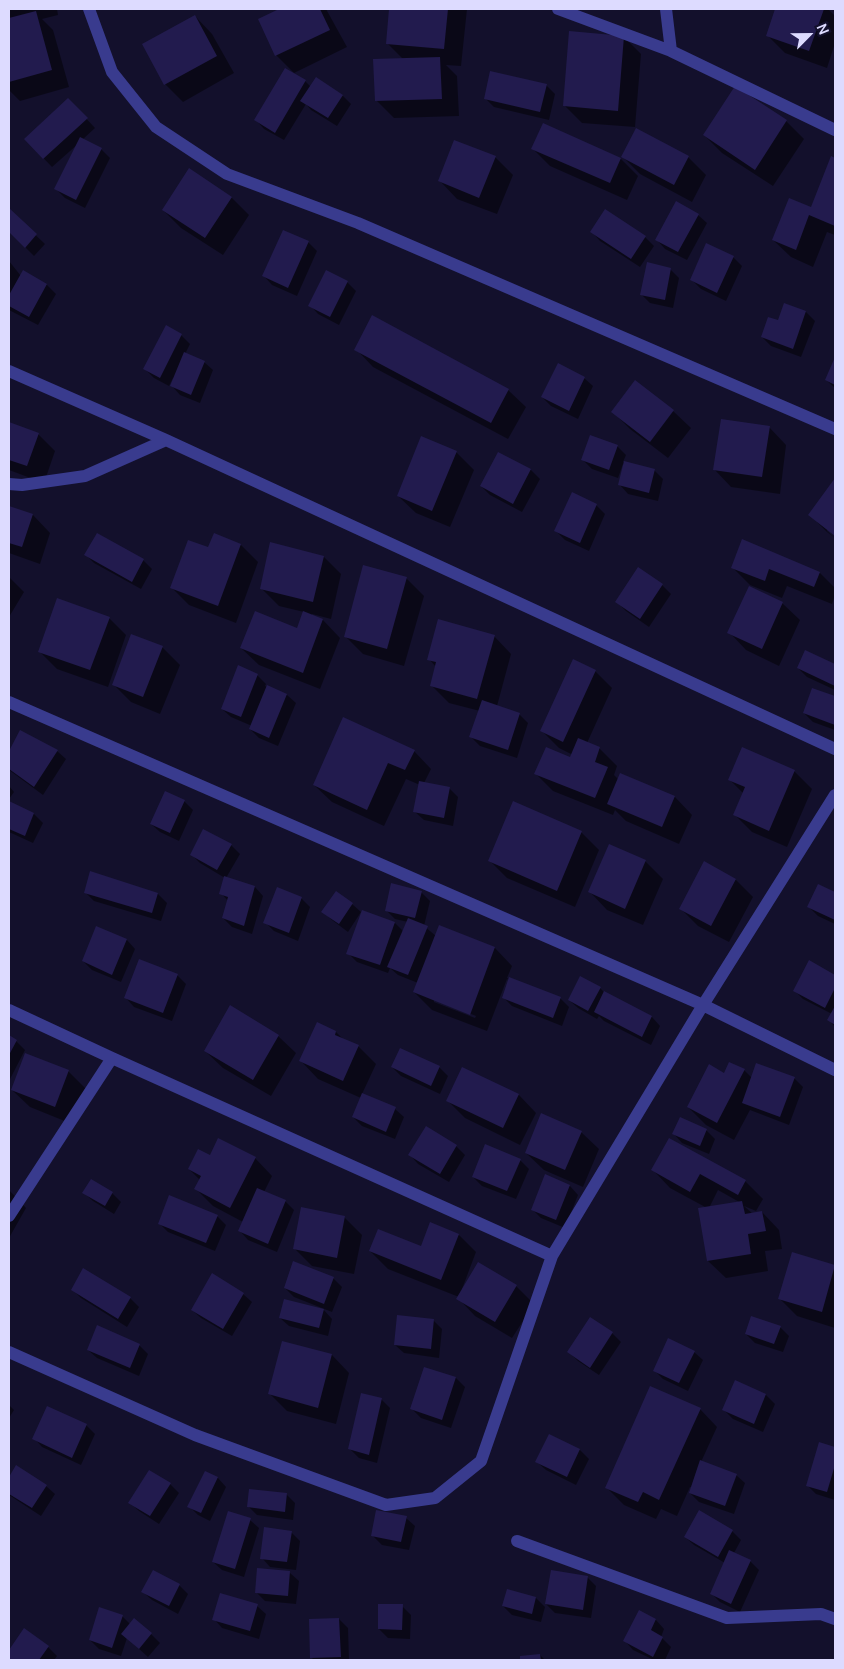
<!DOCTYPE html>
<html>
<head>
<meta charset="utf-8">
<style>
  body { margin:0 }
  #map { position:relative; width:844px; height:1669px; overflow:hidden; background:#13102c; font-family:Manrope,sans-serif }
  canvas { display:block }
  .frame { position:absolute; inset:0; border:10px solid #dddbff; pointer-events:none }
  .north { position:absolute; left:784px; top:10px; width:50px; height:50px; -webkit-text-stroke:4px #13102c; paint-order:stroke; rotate:67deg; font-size:14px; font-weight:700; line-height:20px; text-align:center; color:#dddbff }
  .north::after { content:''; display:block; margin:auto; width:18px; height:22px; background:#dddbff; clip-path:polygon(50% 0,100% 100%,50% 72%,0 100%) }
</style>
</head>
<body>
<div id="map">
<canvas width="844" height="1669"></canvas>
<div class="frame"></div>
<div class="north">N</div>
</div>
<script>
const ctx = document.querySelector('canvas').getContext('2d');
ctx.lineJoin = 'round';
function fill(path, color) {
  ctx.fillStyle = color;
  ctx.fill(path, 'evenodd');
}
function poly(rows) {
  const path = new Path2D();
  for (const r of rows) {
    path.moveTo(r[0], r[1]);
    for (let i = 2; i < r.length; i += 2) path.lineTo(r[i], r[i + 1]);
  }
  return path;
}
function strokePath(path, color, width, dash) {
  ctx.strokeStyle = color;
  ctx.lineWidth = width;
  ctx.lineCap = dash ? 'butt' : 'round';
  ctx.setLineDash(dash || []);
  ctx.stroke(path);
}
fill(poly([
  [9,9,57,9,58,15,42,19,53,30,69,87,20,101,9,90],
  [282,9,326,9,347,47,294,73,276,55,259,20],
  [390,9,467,9,461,66,446,65,457,76,459,116,394,118,376,100,403,59,387,43],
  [776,9,828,9,835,16,835,43,827,68,785,53,767,35],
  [195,16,212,34,234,73,183,102,165,84,144,45],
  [624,37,641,54,635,127,582,123,564,105],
  [316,79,343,96,351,104,337,126,311,110,306,104,284,140,264,129,256,120,305,81,311,87],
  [546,85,555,94,549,120,494,107,485,98],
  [735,88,786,121,804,139,773,186,722,153,704,135],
  [68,99,95,128,82,140,101,149,110,158,85,208,65,198,56,189,78,144,52,167,25,139],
  [637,129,688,157,706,175,692,202,640,174,623,157],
  [533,149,621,159,638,176,627,200,550,166],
  [495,157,513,175,497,214,457,199,440,181],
  [832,158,835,159,835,235,827,232,813,267,791,257,773,240,812,209],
  [231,197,249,215,223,255,181,228,163,210],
  [9,210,45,244,34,256,9,231],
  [605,211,645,237,654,246,640,267,600,241,592,232],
  [698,215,707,223,687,260,665,249,657,240],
  [308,242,317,251,297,296,272,285,264,276],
  [733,257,742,266,726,301,701,289,692,280],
  [9,261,21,276,23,272,47,285,56,294,38,325,9,310],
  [670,269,679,278,673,308,650,303,641,294],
  [347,282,356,291,339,325,318,314,310,305],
  [785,304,806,312,815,321,801,357,771,346,762,337,778,322],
  [181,335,190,344,185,354,204,362,213,370,200,403,180,395,172,386,174,379,173,378,169,386,154,378,145,369],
  [356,349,508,390,526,407,508,439,373,367],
  [835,360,835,388,826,380],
  [584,378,593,386,578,419,551,406,542,397],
  [673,411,691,428,668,458,630,429,613,412],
  [9,423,38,434,55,451,44,483,9,470],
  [769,427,786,445,780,494,731,487,714,469],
  [617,446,626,455,623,462,654,470,663,479,658,501,628,494,620,485,624,465,623,464,618,478,592,469,583,460],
  [456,452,474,470,450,527,416,513,398,496],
  [498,453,531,470,540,479,522,512,490,495,481,486],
  [835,480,835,534,827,528,827,531,835,538,827,532,810,515],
  [596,505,605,514,589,551,565,540,556,531],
  [9,507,33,515,50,533,40,564,9,553],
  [214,535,241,545,258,562,236,623,189,605,172,588,209,549],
  [743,541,820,573,835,588,835,595,832,604,787,586,782,598,750,585,732,567],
  [86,555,143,560,152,569,141,589,94,563],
  [324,557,341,574,331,619,312,614,312,616,323,620,340,638,320,689,259,665,241,648,297,629,304,612,279,606,261,588],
  [9,577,24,592,9,617],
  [406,578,424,596,404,666,363,654,346,637],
  [662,585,671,594,649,627,626,611,617,602],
  [782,603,800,620,779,666,746,650,729,632],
  [109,618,126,635,108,687,57,669,39,651],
  [494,636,511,654,497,706,519,714,528,723,517,758,480,746,471,737,480,711,449,703,431,685,436,667,429,659],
  [162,647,180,665,160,714,131,702,113,684],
  [806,652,835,666,835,690,807,677,798,668],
  [595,671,612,688,587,743,599,748,617,766,614,775,619,780,621,774,675,797,692,815,679,844,626,821,615,810,613,815,553,791,536,774,571,759,573,755,559,748,542,731],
  [257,675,266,684,265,686,287,695,296,703,278,746,259,738,250,729,252,726,231,717,222,709],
  [812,689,835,698,835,730,813,722,804,713],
  [20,732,57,751,66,759,43,795,9,770,9,753],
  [414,751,431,769,424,783,449,788,458,797,453,826,424,820,415,812,420,785,406,779,384,826,332,802,314,785],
  [794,771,812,789,787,847,752,832,734,814,743,793,730,780],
  [9,786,14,792,9,799],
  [184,801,193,810,179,841,160,832,151,824],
  [10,803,34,814,43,823,33,843,9,832],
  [581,832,599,850,575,907,507,878,489,860],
  [231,845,240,854,226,878,255,887,263,896,252,934,232,927,223,918,228,901,221,893,225,878,200,863,191,854],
  [645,861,663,879,643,925,607,910,590,892],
  [704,863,736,880,753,897,729,942,698,926,680,908],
  [91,873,158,894,167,903,161,921,94,901,85,892],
  [819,886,835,893,835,924,818,916,809,907],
  [421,892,430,901,424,926,436,936,439,927,495,948,512,966,507,978,560,998,569,1007,562,1026,512,1006,503,997,509,980,507,979,487,1031,432,1010,414,992,418,983,398,975,390,968,388,973,357,962,348,953,395,923,404,932,408,922,395,919,386,910],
  [434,999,476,1016,475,1018,434,1002],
  [301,898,310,907,298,941,274,931,265,922],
  [352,904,361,912,348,932,332,920,323,912],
  [97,928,127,940,135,949,121,982,92,970,83,961],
  [809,962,835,977,835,1027,829,1020,832,1014,803,999,794,990],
  [177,975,186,984,172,1021,134,1007,126,998],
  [600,988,605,993,652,1017,660,1026,651,1045,604,1021,599,1016,597,1019,578,1008,569,1000],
  [336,1032,343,1039,358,1046,376,1064,362,1094,395,1109,404,1117,395,1139,362,1126,353,1117,361,1098,318,1079,301,1061],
  [278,1036,296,1053,271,1096,223,1068,205,1051],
  [9,1037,16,1041,25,1050,9,1081],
  [392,1067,439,1067,448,1076,440,1094,401,1076],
  [463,1069,519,1095,536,1113,520,1145,465,1118,447,1100],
  [744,1070,752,1078,794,1078,803,1087,789,1125,750,1110,734,1140,706,1125,688,1107,724,1074],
  [68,1071,86,1089,72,1124,30,1107,12,1090],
  [426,1127,456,1146,465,1155,449,1182,418,1164,410,1155],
  [706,1130,715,1139,709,1154,682,1143,674,1134],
  [581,1132,599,1149,583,1187,544,1170,526,1153],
  [670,1139,745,1181,763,1199,756,1211,744,1206,753,1214,762,1212,779,1230,782,1249,765,1251,768,1271,726,1278,708,1261,707,1208,670,1188,653,1170],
  [718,1190,741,1203,709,1208],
  [210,1157,255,1158,272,1176,264,1192,285,1201,294,1210,277,1252,248,1240,240,1231,243,1222,213,1206,196,1189,200,1180,189,1169],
  [520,1160,529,1169,516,1199,482,1186,473,1177],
  [546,1176,570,1186,578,1195,565,1228,541,1218,532,1209],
  [9,1190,26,1208,9,1238],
  [84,1193,112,1193,121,1202,114,1214,93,1201],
  [217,1216,226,1225,215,1251,168,1232,159,1223],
  [344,1217,362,1235,354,1274,312,1266,294,1248],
  [431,1224,459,1235,476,1252,462,1289,516,1286,534,1304,512,1338,475,1316,458,1298,459,1297,388,1269,370,1251,422,1248],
  [793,1254,835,1267,835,1328,797,1316,780,1299],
  [333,1278,342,1287,332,1312,294,1297,285,1288],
  [72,1289,130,1298,139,1307,127,1327,81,1298],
  [243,1294,252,1302,232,1336,201,1318,192,1310],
  [323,1309,332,1319,328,1336,289,1326,280,1318],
  [433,1320,442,1329,439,1358,404,1353,395,1345],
  [780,1327,789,1336,783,1352,755,1343,746,1334],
  [612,1333,621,1342,599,1375,578,1361,569,1352],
  [283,1342,332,1355,349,1373,336,1424,287,1411,270,1394],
  [139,1345,148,1354,139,1376,97,1358,88,1350],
  [694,1352,703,1360,688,1391,663,1379,654,1370],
  [425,1369,456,1378,465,1387,451,1428,421,1418,412,1409],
  [736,1382,766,1395,775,1404,763,1432,733,1419,724,1410],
  [381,1399,390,1408,377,1463,359,1458,350,1449],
  [9,1405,14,1410,9,1418],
  [700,1409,717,1427,701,1462,736,1475,745,1483,734,1514,699,1502,690,1493,692,1487,690,1487,677,1516,661,1509,656,1519,624,1505,606,1487],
  [86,1425,95,1434,81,1465,42,1447,34,1438],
  [549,1436,580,1450,589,1459,576,1485,546,1470,537,1462],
  [820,1444,835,1448,835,1500,816,1494,807,1485],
  [17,1466,46,1486,55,1494,41,1516,9,1495,9,1479],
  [205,1473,218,1478,226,1487,210,1521,198,1515,189,1506],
  [170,1484,179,1493,159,1524,139,1511,130,1503],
  [286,1494,295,1503,293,1520,257,1515,248,1506],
  [406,1518,415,1526,409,1550,382,1545,373,1536],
  [250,1520,259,1528,244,1577,222,1570,213,1562],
  [732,1531,741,1540,734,1553,750,1561,759,1570,740,1612,720,1602,711,1593,725,1563,694,1545,685,1537],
  [291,1532,300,1541,296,1570,270,1567,262,1558],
  [290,1573,299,1581,296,1604,265,1601,256,1592],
  [587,1577,596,1586,591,1618,555,1613,546,1604],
  [179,1585,188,1594,178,1614,152,1600,143,1592],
  [536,1598,545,1607,541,1622,512,1615,503,1606],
  [257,1606,266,1614,259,1639,222,1628,214,1619],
  [402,1606,411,1615,410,1639,388,1638,379,1629],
  [639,1612,656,1620,664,1629,661,1637,671,1647,665,1660,654,1660,633,1650,625,1641],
  [122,1616,130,1624,151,1634,160,1643,148,1657,127,1638,121,1656,99,1649,90,1640],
  [339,1619,348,1628,349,1660,314,1660,312,1658],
  [24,1630,48,1647,57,1656,54,1660,9,1660,9,1652],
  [540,1655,545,1660,521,1660,521,1657]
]), '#0007');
fill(poly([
  [279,9,320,9,330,30,275,56,258,19],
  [389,9,448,9,444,49,386,44],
  [775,9,824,9,809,51,766,36],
  [36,11,52,70,9,82,9,18],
  [195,15,217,56,164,85,142,44],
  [569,31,624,36,618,111,563,106],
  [440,57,442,99,375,101,373,59],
  [285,68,306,80,275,133,254,120],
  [490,71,547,84,540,112,484,99],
  [316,77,343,95,328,118,300,101],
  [735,86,787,120,755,170,703,135],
  [68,98,88,118,43,159,24,139],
  [543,123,621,158,610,183,531,149],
  [636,128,689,156,674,185,621,157],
  [80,137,102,148,76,200,54,189],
  [454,140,496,156,479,198,438,181],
  [831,156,835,158,835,226,809,215,796,250,772,240,789,198,811,207],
  [189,168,232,197,205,238,162,210],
  [676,201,699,214,678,252,655,240],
  [9,208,37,234,25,248,9,232],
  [605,209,646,236,631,259,590,232],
  [283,230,309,241,288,288,262,276],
  [706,243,734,256,717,293,690,280],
  [647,262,671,268,665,300,640,295],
  [23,270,47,284,29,317,9,306,9,295],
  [326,270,348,281,330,317,308,306],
  [784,303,806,311,793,349,761,337,768,317,778,320],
  [372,315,509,389,491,423,354,350],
  [166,325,182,334,160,378,143,369],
  [184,352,205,361,191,395,170,386],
  [835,357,835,385,825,380],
  [558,363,585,377,569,411,541,397],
  [635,380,674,410,650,442,611,412],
  [721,419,770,426,762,477,713,470],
  [9,422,39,433,27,466,9,460],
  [590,435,618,445,609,470,581,460],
  [421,436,457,451,432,511,397,496],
  [498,452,531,469,513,504,480,486],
  [624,461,655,469,649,493,618,485],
  [835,478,835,536,808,515],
  [572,492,597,504,580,543,554,531],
  [9,506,33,514,22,547,9,543],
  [97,533,144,559,132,582,84,555],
  [214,533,241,544,218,606,170,588,188,540,208,547],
  [742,539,820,572,814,587,769,569,765,581,731,568],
  [270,542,324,556,313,602,260,589],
  [363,565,407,577,387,649,344,637],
  [638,567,663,584,640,619,615,602],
  [749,586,783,602,762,649,727,633],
  [57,598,110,617,90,670,38,652],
  [255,611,297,628,303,611,323,619,303,673,240,648],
  [438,619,495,635,477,699,430,686,436,662,427,660],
  [131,634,163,646,143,697,112,685],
  [805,650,835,664,835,686,797,668],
  [573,659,596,670,563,742,540,731],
  [238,665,258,674,241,717,221,709],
  [267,685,287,694,269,738,249,729],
  [812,688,835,696,835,725,803,713],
  [482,700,520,713,508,750,469,737],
  [343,717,415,750,405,770,388,763,367,810,313,785],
  [20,730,58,750,34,787,9,769,9,751],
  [578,738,600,747,595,762,608,767,595,798,534,774,546,747,570,757],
  [742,747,795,770,769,831,733,815,745,787,728,780],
  [620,773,675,796,662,827,607,804],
  [419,781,450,787,444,818,413,812],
  [165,791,185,800,170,833,150,824],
  [9,801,34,813,25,836,9,829],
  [513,801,582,831,557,891,488,861],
  [203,829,232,844,217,870,190,855],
  [609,844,646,860,625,909,588,892],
  [704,861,736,879,711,926,679,909],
  [90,871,158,893,152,913,84,893],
  [224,876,255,886,244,926,222,918,228,897,219,894],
  [391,883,422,891,415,918,385,911],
  [818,884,835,892,835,920,807,907],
  [277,887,302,897,289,933,263,923],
  [336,891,353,903,339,924,321,912],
  [362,910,395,922,380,965,346,954],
  [408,918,428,926,408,975,387,967],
  [439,925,495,947,470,1015,413,992],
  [96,926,127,939,112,975,82,961],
  [139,959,178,974,163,1013,124,998],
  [809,960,835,975,835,988,825,1008,793,991],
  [580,976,601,987,588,1011,568,1000],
  [509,977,561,997,553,1018,502,998],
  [604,991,652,1016,642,1037,594,1012],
  [230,1005,279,1035,253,1080,204,1051],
  [835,1006,835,1025,827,1020],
  [317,1022,336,1031,335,1035,359,1045,343,1081,299,1061],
  [9,1035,17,1040,9,1055],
  [400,1048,440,1066,431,1086,391,1067],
  [25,1053,69,1070,55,1107,11,1090],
  [729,1062,745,1069,717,1123,687,1107,709,1064,724,1073],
  [756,1063,795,1077,780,1117,742,1103],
  [462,1067,519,1094,503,1128,446,1101],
  [362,1093,396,1107,386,1132,352,1117],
  [541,1113,582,1131,565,1170,525,1153],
  [680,1117,707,1129,700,1146,672,1134],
  [426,1126,457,1145,440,1174,408,1155],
  [218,1138,256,1157,230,1208,194,1189,201,1176,188,1169,198,1149,210,1155],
  [669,1138,746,1180,738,1195,700,1174,690,1192,651,1170],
  [485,1144,521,1159,507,1191,472,1177],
  [545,1174,570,1185,556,1220,531,1210],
  [91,1179,113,1192,105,1206,82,1193],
  [257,1188,286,1200,268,1244,238,1231],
  [169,1195,218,1215,206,1243,158,1224],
  [742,1201,745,1214,762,1211,766,1231,748,1234,751,1254,707,1261,698,1208],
  [301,1207,345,1216,337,1258,293,1249],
  [430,1222,459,1234,441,1280,369,1251,378,1229,421,1246],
  [792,1252,835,1265,822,1312,778,1299],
  [293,1261,334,1277,324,1304,284,1288],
  [478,1262,517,1285,495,1322,456,1299],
  [83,1268,131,1297,118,1319,71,1290],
  [212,1273,244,1293,223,1329,191,1310],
  [284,1299,324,1309,319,1328,279,1318],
  [397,1315,434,1319,431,1349,394,1345],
  [751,1316,781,1326,774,1344,745,1334],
  [590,1317,613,1332,590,1368,567,1352],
  [97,1325,140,1344,130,1368,87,1350],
  [668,1338,695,1351,679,1383,653,1371],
  [282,1341,332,1354,318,1408,268,1394],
  [424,1367,456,1377,442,1420,410,1409],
  [735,1380,766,1394,754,1424,722,1410],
  [650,1386,701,1408,659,1500,643,1492,638,1502,605,1488],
  [361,1393,382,1398,369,1455,348,1449],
  [47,1406,87,1424,72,1458,32,1439],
  [549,1434,580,1449,567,1477,535,1462],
  [819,1442,835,1447,835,1465,827,1492,806,1486],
  [700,1460,737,1474,725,1506,689,1493],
  [16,1465,47,1485,32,1508,9,1494,9,1477],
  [149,1470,171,1483,150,1516,128,1503],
  [205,1471,218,1477,201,1513,187,1507],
  [249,1489,287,1493,285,1512,247,1507],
  [376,1510,407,1516,401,1542,371,1536],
  [699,1510,733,1530,718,1557,684,1537],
  [228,1511,251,1518,235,1569,212,1562],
  [264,1527,292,1531,287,1562,260,1559],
  [729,1550,751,1560,731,1604,710,1594],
  [257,1568,290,1571,288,1596,255,1593],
  [153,1570,180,1584,169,1606,141,1592],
  [551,1570,588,1576,583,1610,545,1604],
  [507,1589,536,1597,532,1614,502,1606],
  [220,1593,258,1604,250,1631,212,1620],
  [378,1604,403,1604,402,1630,378,1629],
  [99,1607,123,1615,112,1648,89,1640],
  [639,1610,656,1619,651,1630,663,1637,653,1657,623,1641],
  [134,1618,152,1633,139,1649,121,1634],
  [339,1618,341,1657,310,1658,309,1619],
  [24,1628,49,1646,39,1660,9,1660,9,1650],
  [540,1654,541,1660,520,1660,520,1656]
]), '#221b4e');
strokePath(poly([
  [89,9,112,72,156,127,227,174,358,223,835,429],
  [558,9,671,51,835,130],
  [666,9,671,51],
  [9,371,166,440,835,749],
  [9,484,22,485,85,476,166,440],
  [9,702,703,1005,835,1070],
  [9,1010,112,1058,552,1256],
  [9,1216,112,1058],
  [9,1352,195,1435,386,1505,435,1498,481,1461,552,1256,703,1005,835,795],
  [517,1541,727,1618,821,1614,835,1619]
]), '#393b8e', 12);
</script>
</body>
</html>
